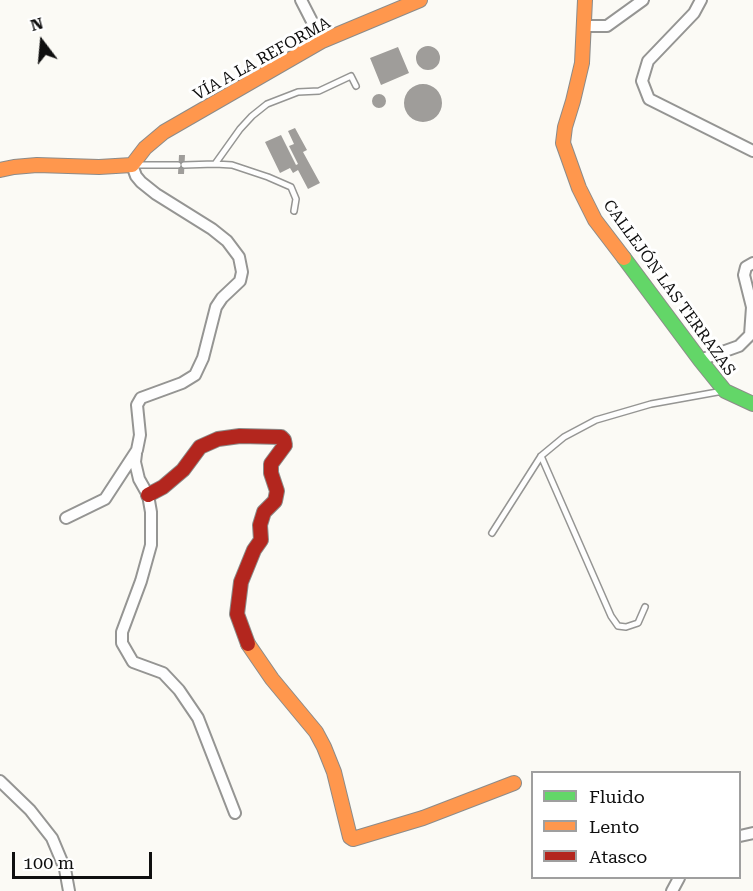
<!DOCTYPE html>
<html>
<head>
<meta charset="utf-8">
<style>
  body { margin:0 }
  #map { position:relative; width:753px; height:891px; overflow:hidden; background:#fbfaf5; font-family:"Roboto Serif",serif }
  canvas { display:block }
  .legend { position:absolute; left:531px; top:771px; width:210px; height:108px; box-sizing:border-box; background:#fff; border:2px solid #9f9f9f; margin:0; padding:8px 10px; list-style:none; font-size:18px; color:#0f0f0f }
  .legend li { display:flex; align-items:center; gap:12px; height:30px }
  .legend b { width:30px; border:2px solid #9f9f9f }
  .north { position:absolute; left:12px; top:12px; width:60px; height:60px; -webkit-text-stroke:4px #fff; paint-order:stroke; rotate:344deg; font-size:16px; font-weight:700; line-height:24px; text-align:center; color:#0f0f0f }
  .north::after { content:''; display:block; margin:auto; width:21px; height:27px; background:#0f0f0f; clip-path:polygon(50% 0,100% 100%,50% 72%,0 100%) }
  .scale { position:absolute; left:12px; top:852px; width:140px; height:27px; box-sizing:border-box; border:3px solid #0f0f0f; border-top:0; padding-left:8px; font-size:18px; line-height:21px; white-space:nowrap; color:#0f0f0f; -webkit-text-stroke:4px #fff; paint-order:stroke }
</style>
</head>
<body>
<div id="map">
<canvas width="753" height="891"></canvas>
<ul class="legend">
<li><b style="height:8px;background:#63d668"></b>Fluido</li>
<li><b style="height:8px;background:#ff974d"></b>Lento</li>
<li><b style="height:8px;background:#b3261e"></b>Atasco</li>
</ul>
<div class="north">N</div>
<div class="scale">100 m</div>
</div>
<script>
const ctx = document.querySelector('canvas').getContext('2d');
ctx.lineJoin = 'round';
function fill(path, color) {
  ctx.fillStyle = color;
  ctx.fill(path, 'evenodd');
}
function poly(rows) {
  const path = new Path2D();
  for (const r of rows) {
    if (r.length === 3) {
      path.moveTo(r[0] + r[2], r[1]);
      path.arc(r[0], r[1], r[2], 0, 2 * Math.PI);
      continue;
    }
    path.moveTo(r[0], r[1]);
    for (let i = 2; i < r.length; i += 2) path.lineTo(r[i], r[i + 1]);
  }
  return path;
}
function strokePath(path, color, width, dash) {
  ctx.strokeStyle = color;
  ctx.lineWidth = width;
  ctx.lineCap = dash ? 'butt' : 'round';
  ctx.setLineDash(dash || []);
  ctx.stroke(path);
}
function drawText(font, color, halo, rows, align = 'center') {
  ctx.font = font + ' "Roboto Serif",serif';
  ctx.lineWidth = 6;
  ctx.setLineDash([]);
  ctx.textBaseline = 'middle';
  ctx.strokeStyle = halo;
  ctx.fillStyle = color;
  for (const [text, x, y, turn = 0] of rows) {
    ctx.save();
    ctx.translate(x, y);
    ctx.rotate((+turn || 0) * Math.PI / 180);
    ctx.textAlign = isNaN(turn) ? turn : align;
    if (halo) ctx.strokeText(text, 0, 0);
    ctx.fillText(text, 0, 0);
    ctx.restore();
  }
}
fill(poly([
  [428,58,12],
  [398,47,409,73,381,85,370,58],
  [423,103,19],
  [379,101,7],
  [295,128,307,150,303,152,320,183,308,189,298,170,293,173,290,168,280,173,265,142,281,135,296,165,298,164,289,146,294,144,288,131],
  [179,155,185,155,184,174,178,174]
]), '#9f9d9a');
const lane = poly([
  [215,164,240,129,252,116,267,104,298,92,319,91,351,76,356,86],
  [134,165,178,165],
  [184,165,215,164,232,165,268,177,291,187,296,199,294,211],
  [541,456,611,616,618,626,626,627,638,623,645,607],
  [492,533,541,456,564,437,596,420,651,404,723,391]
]);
const street = poly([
  [301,0,322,41],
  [701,0,694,13,648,61,642,81,649,99,753,151],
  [584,26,607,26,643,0],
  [700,360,739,346,750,335,752,307,744,275,746,267,753,263],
  [136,454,135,462,139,479,148,495,151,512,151,545,141,581,122,632,122,643,133,662,163,673,179,690,198,718,235,813],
  [66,518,105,499,137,450,140,435,137,405,141,398,182,383,195,375,203,358,216,307,222,298,240,281,242,272,239,257,227,241,212,229,156,194,141,182,136,176,132,165],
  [0,781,30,810,52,838,65,869,69,891],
  [740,836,753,833],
  [672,891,679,878]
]);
const fast = poly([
  [624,258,700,360,725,391,753,404]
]);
const slow = poly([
  [585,0,582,63,573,101,565,127,563,143,579,188,595,220,624,258],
  [0,170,14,167,37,165,99,167,132,165,145,148,164,132,322,41,420,0],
  [248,644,272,679,316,732,324,747,334,772,350,837,353,839,423,818,514,783]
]);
const jam = poly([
  [148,495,163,487,183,470,200,447,218,439,240,436,281,437,284,440,285,445,271,464,271,473,277,491,275,501,264,512,260,525,261,540,254,550,241,582,237,614,248,644]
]);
strokePath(lane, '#959593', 8);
strokePath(street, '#959593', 14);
strokePath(fast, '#8c8b89', 16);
strokePath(slow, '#8c8b89', 16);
strokePath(jam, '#8c8b89', 16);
strokePath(lane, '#fefefe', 5);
strokePath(street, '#fefefe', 10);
strokePath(fast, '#63d668', 14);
strokePath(slow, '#ff974d', 14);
strokePath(jam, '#b3261e', 14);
drawText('16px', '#0f0f0f', '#fff', [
  ["VÍA A LA REFORMA",262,59,-29],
  ["CALLEJÓN LAS TERRAZAS",669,288,54]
]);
</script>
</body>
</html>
